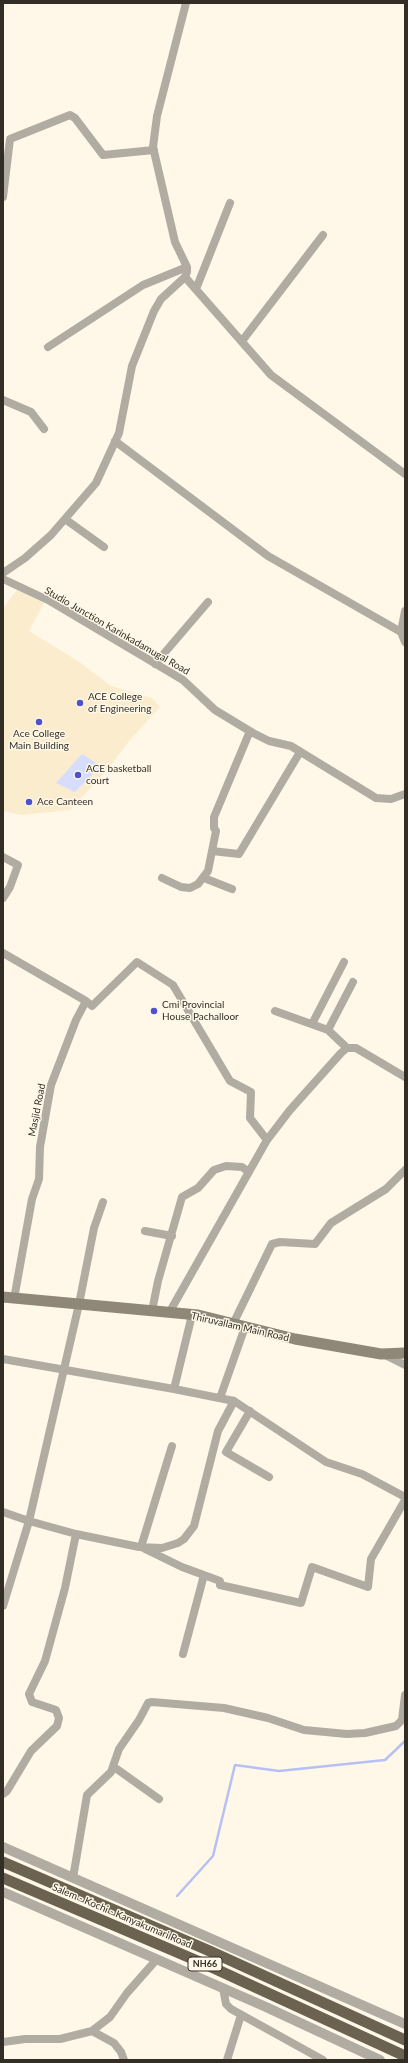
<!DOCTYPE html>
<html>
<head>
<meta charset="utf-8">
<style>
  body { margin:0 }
  #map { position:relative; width:408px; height:2063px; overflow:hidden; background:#fff8e9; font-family:Lato,sans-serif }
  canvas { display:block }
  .frame { position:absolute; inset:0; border:4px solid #332e25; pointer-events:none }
</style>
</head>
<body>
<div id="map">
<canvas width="408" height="2063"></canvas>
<div class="frame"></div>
</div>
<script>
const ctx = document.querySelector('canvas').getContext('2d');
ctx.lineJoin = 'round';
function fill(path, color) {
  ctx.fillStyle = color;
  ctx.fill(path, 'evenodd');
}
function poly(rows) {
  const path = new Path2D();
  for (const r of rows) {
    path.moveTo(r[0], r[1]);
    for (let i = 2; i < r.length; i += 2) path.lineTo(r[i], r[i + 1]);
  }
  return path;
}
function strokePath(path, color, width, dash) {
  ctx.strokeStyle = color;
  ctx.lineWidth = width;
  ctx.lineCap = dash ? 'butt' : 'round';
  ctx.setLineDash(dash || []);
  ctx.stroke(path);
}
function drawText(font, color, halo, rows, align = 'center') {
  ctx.font = font + ' Lato,sans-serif';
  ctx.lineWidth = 3;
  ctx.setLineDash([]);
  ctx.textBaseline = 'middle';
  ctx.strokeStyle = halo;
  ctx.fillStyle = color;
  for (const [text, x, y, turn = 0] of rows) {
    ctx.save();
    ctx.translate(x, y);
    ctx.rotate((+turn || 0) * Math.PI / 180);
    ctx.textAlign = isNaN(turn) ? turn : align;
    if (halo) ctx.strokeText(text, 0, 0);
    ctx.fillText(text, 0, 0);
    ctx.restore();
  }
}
fill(poly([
  [17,590,44,603,29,631,78,661,111,686,152,698,160,707,129,741,109,768,70,810,22,815,3,811,3,608]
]), '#fbeccd');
fill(poly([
  [82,754,101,766,75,792,56,783]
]), '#d6ddff');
strokePath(poly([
  [177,1896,213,1856,235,1765,279,1771,385,1760,405,1741]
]), '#b6c0f4', 2.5);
strokePath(poly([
  [3,197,10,139,70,115,75,118,103,155,154,150],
  [185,277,271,375,405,474],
  [196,289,230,203],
  [242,341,323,235],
  [48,347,143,285,187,267],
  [3,400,31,412,44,429],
  [115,441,268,556,401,632],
  [65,519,104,547],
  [3,573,25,558,51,535,96,483,119,433,132,366,154,311,161,299,185,277,187,272,187,267,175,242,153,147,157,116,186,3],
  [3,579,50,601,183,680,215,710,253,733,269,741,291,746,376,798,391,799,405,794],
  [405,611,401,632,405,642],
  [155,664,208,602],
  [212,851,239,854,300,752],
  [3,857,18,865,10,887,3,898],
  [162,878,181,887,190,888,198,884,208,871,216,831,214,828,214,817,250,731],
  [204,878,232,889],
  [3,953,86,1001,76,1020,51,1085,40,1147,39,1179,32,1199,14,1299],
  [86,1001,92,1006,137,962,173,985,230,1081,251,1092,250,1118,267,1140],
  [275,1011,328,1030,347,1048],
  [312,1024,344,962],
  [328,1030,353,982],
  [145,1231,172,1236],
  [152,1311,158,1281,182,1197,198,1188,214,1170,226,1166,242,1167,249,1172],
  [169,1313,267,1140,290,1110,341,1053,347,1048,356,1048,405,1077],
  [233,1324,272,1244,280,1242,315,1244,331,1223,386,1189,405,1170],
  [385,1355,405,1365],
  [3,1359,174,1389,234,1401],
  [174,1389,192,1315],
  [220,1398,245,1327],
  [250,1411,226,1452,269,1477],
  [172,1446,141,1547,182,1567,220,1581,220,1585,301,1603,312,1567,368,1587,371,1559,405,1500],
  [3,1512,29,1521,76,1534,139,1547,162,1548,178,1543,184,1539,194,1526,218,1431,234,1401,326,1462,362,1474,405,1497],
  [3,1606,29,1521,79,1304,94,1228,103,1202],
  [183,1654,204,1575],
  [114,1767,159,1799],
  [3,1794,7,1791,31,1751,57,1726,59,1718,56,1710,32,1702,29,1694,45,1661,65,1588,76,1534],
  [73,1878,87,1795,111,1772,119,1749,139,1720,148,1703,152,1702,224,1708,268,1718,304,1730,347,1734,365,1733,396,1726,402,1720,405,1695],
  [223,1988,226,2004,231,2009,323,2060],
  [92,2031,114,2043,121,2052,124,2060],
  [3,2042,25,2039,60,2039,92,2031,110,2017,127,1993,157,1959],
  [227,2060,241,2015]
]), '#b1aca2', 8);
strokePath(poly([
  [3,1847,405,2024],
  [3,1892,266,2007,380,2060]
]), '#b1aca2', 10);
strokePath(poly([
  [3,1297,198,1315,295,1339,381,1354,405,1353]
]), '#8f8879', 11);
strokePath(poly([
  [3,1862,212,1952,405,2040],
  [3,1878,207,1965,405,2056]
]), '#6c6250', 11);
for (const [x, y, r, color] of [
  [80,703,4,"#4e53c9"],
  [39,722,4,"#4e53c9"],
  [78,775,4,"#4e53c9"],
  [29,802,4,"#4e53c9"],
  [154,1011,4,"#4e53c9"]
]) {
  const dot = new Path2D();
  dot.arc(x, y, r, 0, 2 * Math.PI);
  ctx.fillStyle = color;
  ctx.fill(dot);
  strokePath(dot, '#fff8e9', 1.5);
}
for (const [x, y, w] of [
  [205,1964,34]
]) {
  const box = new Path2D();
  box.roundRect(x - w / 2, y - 7, w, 14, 3);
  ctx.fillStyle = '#fff8e9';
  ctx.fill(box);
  strokePath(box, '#332e25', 1);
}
drawText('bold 9px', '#332e25', null, [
  ["NH66",205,1964]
]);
drawText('10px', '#332e25', '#fff8e9', [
  ["Studio Junction Karinkadamugal Road",117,631,30],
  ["Masjid Road",37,1110,-79],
  ["Thiruvallam Main Road",240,1327,13],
  ["Salem - Kochi - Kanyakumari Road",122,1916,23]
]);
drawText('10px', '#332e25', '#fff8e9', [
  ["ACE College",88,697],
  ["of Engineering",88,709],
  ["Ace College",39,734,"center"],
  ["Main Building",39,746,"center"],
  ["ACE basketball",86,769],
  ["court",86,781],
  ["Ace Canteen",37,802],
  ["Cmi Provincial",162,1005],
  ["House Pachalloor",162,1017]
], 'left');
</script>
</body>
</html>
